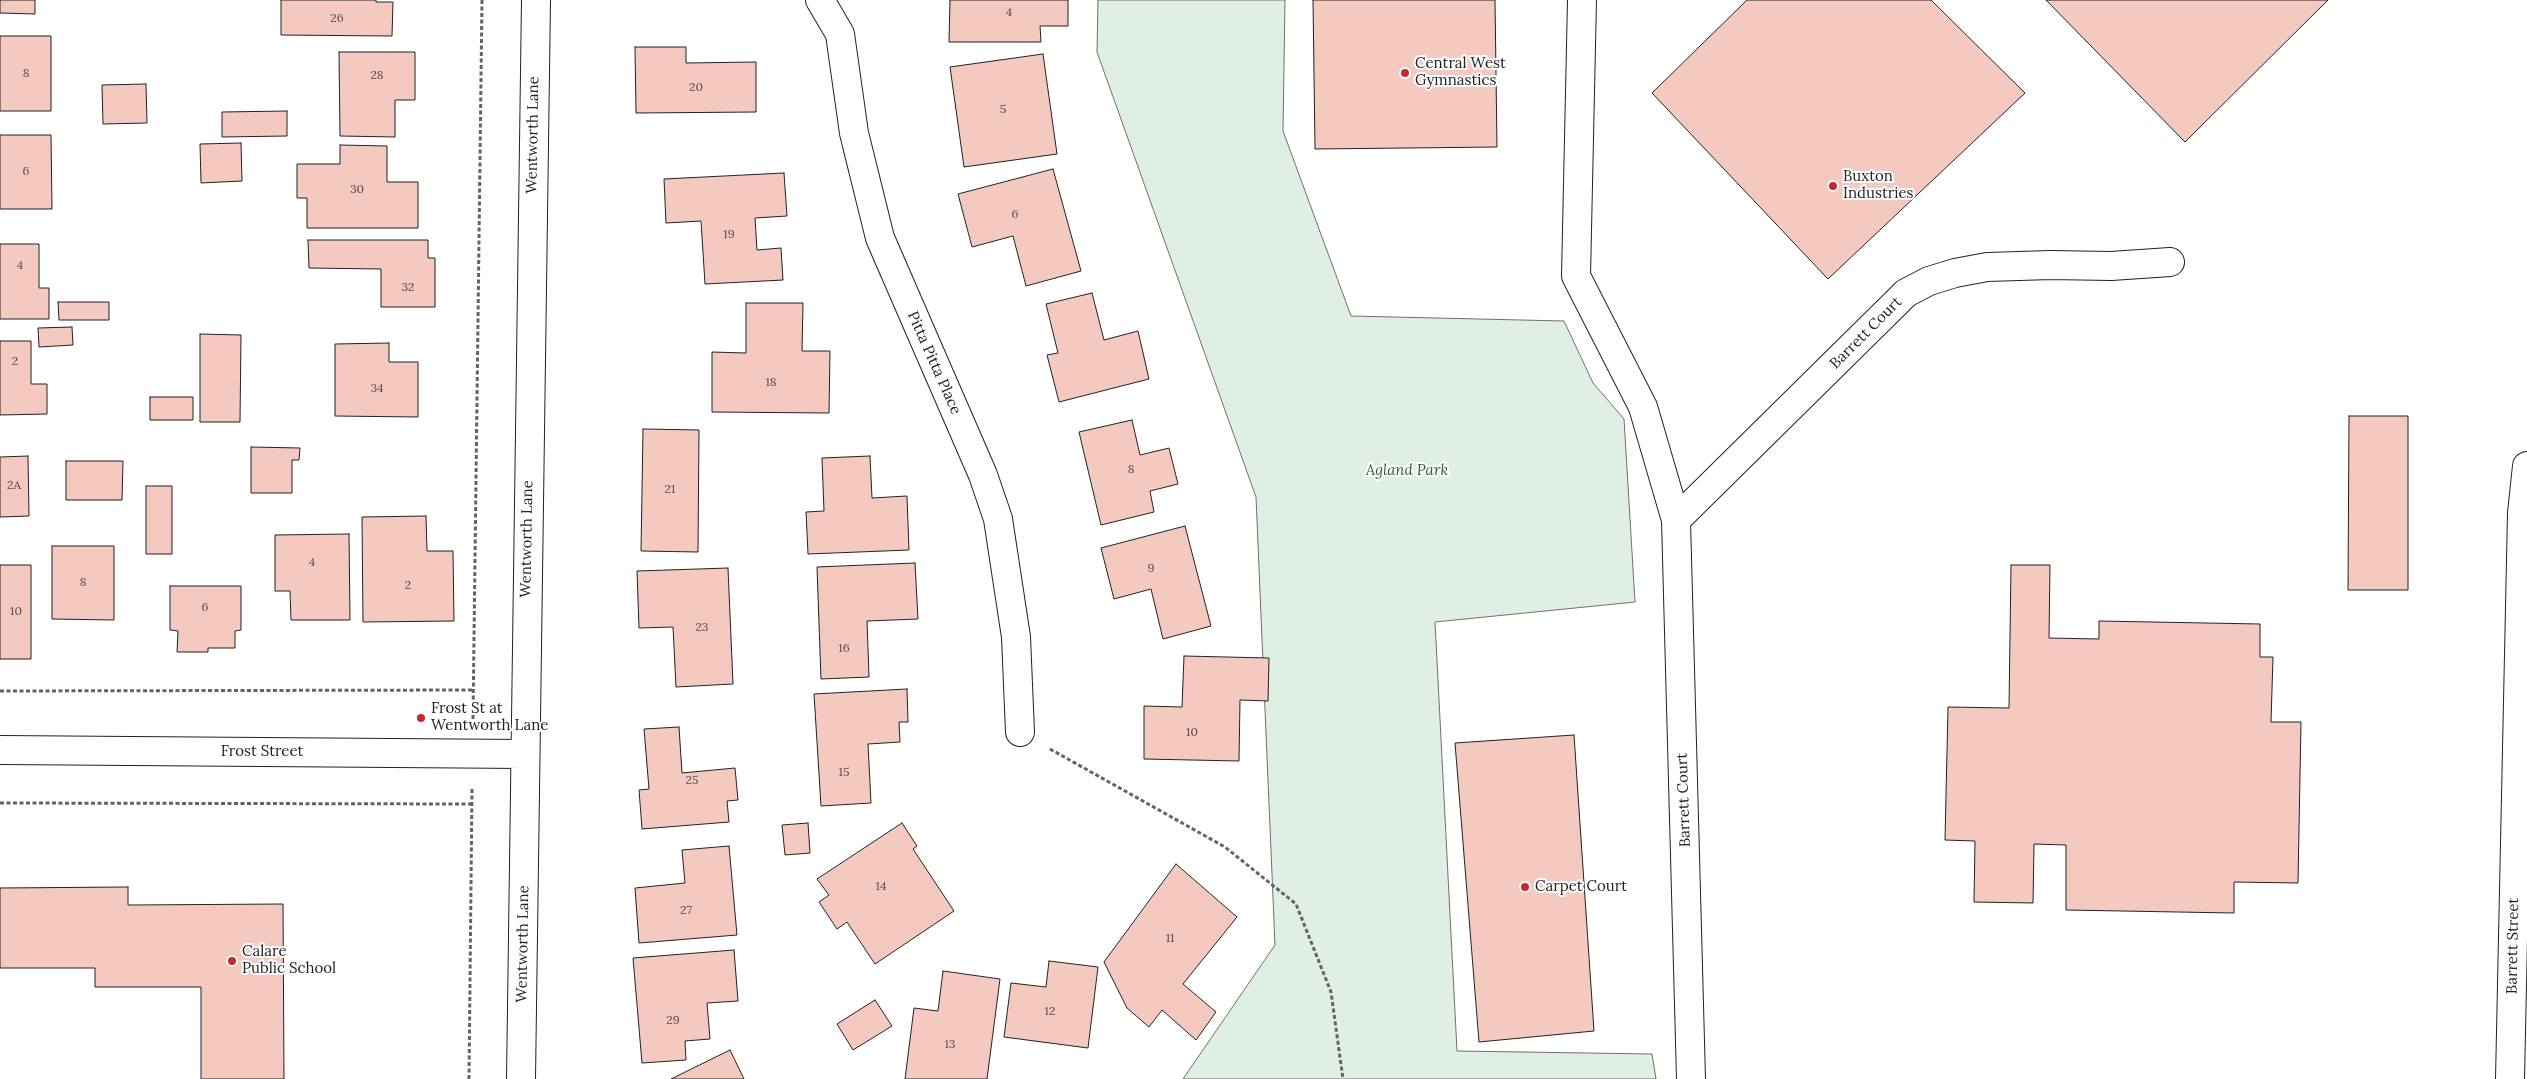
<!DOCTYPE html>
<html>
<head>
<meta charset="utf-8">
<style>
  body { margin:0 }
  canvas { display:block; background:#fff }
</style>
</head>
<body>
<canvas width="2527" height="1079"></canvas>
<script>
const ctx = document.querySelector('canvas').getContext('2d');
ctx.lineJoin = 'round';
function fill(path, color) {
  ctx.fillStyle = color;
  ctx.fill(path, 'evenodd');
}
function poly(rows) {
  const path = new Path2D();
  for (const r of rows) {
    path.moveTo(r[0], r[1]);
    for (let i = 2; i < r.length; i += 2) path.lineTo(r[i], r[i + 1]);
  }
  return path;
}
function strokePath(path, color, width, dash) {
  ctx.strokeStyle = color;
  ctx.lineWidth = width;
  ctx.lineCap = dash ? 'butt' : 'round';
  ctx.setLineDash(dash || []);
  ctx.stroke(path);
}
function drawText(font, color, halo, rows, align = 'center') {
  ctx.font = font + ' Lora,serif';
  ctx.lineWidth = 4;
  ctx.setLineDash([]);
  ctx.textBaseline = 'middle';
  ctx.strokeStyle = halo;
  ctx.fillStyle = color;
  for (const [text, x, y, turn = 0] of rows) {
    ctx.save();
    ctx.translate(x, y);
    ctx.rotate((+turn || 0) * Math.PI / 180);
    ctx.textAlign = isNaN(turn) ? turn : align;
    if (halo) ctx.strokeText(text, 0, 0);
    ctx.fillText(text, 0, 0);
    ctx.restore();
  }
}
const green = poly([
  [1098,0,1285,0,1283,131,1351,316,1564,321,1593,383,1624,419,1635,602,1435,622,1457,1051,1652,1054,1656,1079,1183,1079,1275,945,1256,497,1097,52,1098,0]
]);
fill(green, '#e0efe3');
strokePath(green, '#6f6f6f', 1);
const building = poly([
  [0,0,35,0,35,14,0,13,0,0],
  [281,0,376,0,376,2,393,2,392,36,281,35,281,0],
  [950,0,1068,0,1068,26,1040,26,1041,42,949,42,950,0],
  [1313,0,1495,0,1497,147,1315,149,1313,0],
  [1747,0,1931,0,2025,93,1828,279,1652,93,1747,0],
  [2046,0,2328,0,2185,142,2046,0],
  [0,36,51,36,51,111,0,111,0,36],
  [635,47,686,47,686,63,756,62,756,112,636,113,635,47],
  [339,52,415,52,415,100,395,100,395,137,340,136,339,52],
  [1043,54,1057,154,964,167,950,67,1043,54],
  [146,84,147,123,103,124,102,85,146,84],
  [287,111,287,136,222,137,222,112,287,111],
  [0,135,51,135,52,209,0,209,0,135],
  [241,143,242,181,201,183,200,144,241,143],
  [340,145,387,146,387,182,418,182,418,228,307,228,307,198,297,198,297,164,340,164,340,145],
  [1053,169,1081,271,1026,286,1013,236,972,247,958,194,1053,169],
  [784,173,787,216,755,218,757,250,781,248,783,280,705,284,701,221,666,223,664,179,784,173],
  [308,240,428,240,428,258,435,258,435,307,381,307,381,269,309,268,308,240],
  [0,244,39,244,39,288,49,288,49,319,0,319,0,244],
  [1092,293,1104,340,1138,331,1149,379,1059,402,1047,355,1058,353,1046,304,1092,293],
  [58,302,109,302,109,320,59,320,58,302],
  [746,303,803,303,802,351,830,351,829,413,712,412,712,352,746,353,746,303],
  [72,327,73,345,39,347,38,328,72,327],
  [200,334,241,335,240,422,200,422,200,334],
  [0,341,31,341,31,384,47,384,47,414,0,415,0,341],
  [389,343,389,362,418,362,418,417,335,416,335,344,389,343],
  [150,397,193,397,193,420,150,420,150,397],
  [2349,416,2408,416,2408,590,2348,590,2349,416],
  [1132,420,1140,455,1169,448,1178,484,1150,491,1154,512,1101,525,1079,432,1132,420],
  [643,429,699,430,698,552,641,551,643,429],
  [251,447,300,448,299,460,292,460,292,493,251,493,251,447],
  [28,456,29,516,0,517,0,457,28,456],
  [870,456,872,498,907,496,909,550,808,554,806,512,824,511,822,458,870,456],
  [66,461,123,461,122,500,66,500,66,461],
  [146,486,172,486,172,554,146,554,146,486],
  [426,516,427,551,453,551,454,621,363,622,362,517,426,516],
  [1185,526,1211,626,1163,639,1151,589,1114,599,1101,548,1185,526],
  [349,534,350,620,291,620,290,591,275,591,275,535,349,534],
  [52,546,114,546,114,620,52,619,52,546],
  [915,563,918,619,867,621,869,677,821,679,817,567,915,563],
  [0,565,31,565,31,659,0,659,0,565],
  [2011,565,2050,565,2049,638,2099,639,2099,621,2260,624,2260,657,2273,657,2271,722,2301,722,2298,883,2234,882,2234,913,2066,910,2066,845,2034,844,2033,903,1974,902,1975,841,1945,840,1948,707,2009,708,2011,565],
  [728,568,733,684,676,687,673,627,639,628,637,571,728,568],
  [170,586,241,586,241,630,235,631,235,648,208,648,208,652,177,652,178,631,170,630,170,586],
  [1184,656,1269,658,1268,701,1240,700,1239,761,1144,759,1144,706,1182,707,1184,656],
  [907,689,908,722,899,722,900,742,868,744,871,803,821,806,814,694,907,689],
  [679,727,682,773,735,768,738,800,727,801,729,822,642,829,639,790,649,789,644,729,679,727],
  [1574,735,1594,1031,1479,1042,1455,743,1574,735],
  [808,823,810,853,785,855,782,825,808,823],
  [902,823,917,846,913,849,954,911,875,964,847,922,837,929,819,902,829,895,817,879,902,823],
  [729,846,737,935,639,943,635,888,685,883,682,850,729,846],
  [1176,864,1237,917,1183,984,1216,1012,1196,1040,1162,1010,1149,1027,1127,1008,1104,962,1176,864],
  [128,887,128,905,283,904,284,1079,201,1079,201,987,95,987,95,968,0,968,0,888,128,887],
  [734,950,738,1001,707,1003,710,1039,685,1041,686,1060,642,1063,633,958,734,950],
  [1049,961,1098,967,1088,1048,1004,1037,1011,983,1046,987,1049,961],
  [943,971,1000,979,987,1079,905,1079,914,1008,938,1011,943,971],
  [875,1000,892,1026,853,1050,837,1024,875,1000],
  [730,1050,744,1079,671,1079,730,1050]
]);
fill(building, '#f3c9c0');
strokePath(building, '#222', 1);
const minor = poly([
  [820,0,840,34,854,133,880,238,983,475,998,519,1016,637,1020,732],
  [1582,0,1576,276,1643,407,1676,520,1691,1079],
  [1676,520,1906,293,1929,281,1955,273,1987,267,2051,265,2111,266,2170,262],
  [0,750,524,754],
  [521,1079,536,0],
  [2510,1079,2522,513,2527,466]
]);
strokePath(minor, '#222', 30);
strokePath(poly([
  [0,691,473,690],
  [473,719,482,0],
  [1050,749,1225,847,1296,904,1331,992,1343,1079],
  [0,803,472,804],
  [469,1079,472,788]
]), '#646464', 3, [4, 2.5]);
strokePath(minor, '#fff', 28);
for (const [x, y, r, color] of [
  [1405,73,5,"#c62828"],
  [1833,186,5,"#c62828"],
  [421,718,5,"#c62828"],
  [1525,887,5,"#c62828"],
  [232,961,5,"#c62828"]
]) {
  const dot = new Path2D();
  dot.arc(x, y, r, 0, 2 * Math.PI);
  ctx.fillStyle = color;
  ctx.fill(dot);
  strokePath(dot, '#fff', 2);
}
drawText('12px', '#564c4a', null, [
  ["4",1009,13],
  ["26",337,19],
  ["8",26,74],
  ["28",377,76],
  ["20",696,88],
  ["5",1003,110],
  ["6",26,172],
  ["30",357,190],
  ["6",1015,215],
  ["19",729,235],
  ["4",20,266],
  ["32",408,288],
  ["2",15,362],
  ["18",771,383],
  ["34",377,389],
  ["8",1131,470],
  ["2A",14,486],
  ["21",670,490],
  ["4",312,563],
  ["9",1151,569],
  ["8",83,583],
  ["2",408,586],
  ["6",205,608],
  ["10",16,612],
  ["23",702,628],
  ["16",844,649],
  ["10",1192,733],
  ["15",844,773],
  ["25",692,781],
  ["14",881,887],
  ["27",686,911],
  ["11",1170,939],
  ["12",1050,1012],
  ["29",673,1021],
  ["13",950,1045]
]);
drawText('15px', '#222', '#fff', [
  ["Central West",1415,64],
  ["Gymnastics",1415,81],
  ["Buxton",1843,177],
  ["Industries",1843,194],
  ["Frost St at",431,709],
  ["Wentworth Lane",431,726],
  ["Carpet Court",1535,887],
  ["Calare",242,952],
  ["Public School",242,969]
], 'left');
drawText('15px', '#222', '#fff', [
  ["Wentworth Lane",533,135,-89],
  ["Barrett Court",1866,333,-45],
  ["Pitta Pitta Place",934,363,66],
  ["Wentworth Lane",527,539,-89],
  ["Frost Street",262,752],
  ["Barrett Court",1684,800,-92],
  ["Wentworth Lane",523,944,-89],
  ["Barrett Street",2513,946,-89]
]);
drawText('italic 15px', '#2f5e38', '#fff', [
  ["Agland Park",1407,471]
]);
</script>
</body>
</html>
